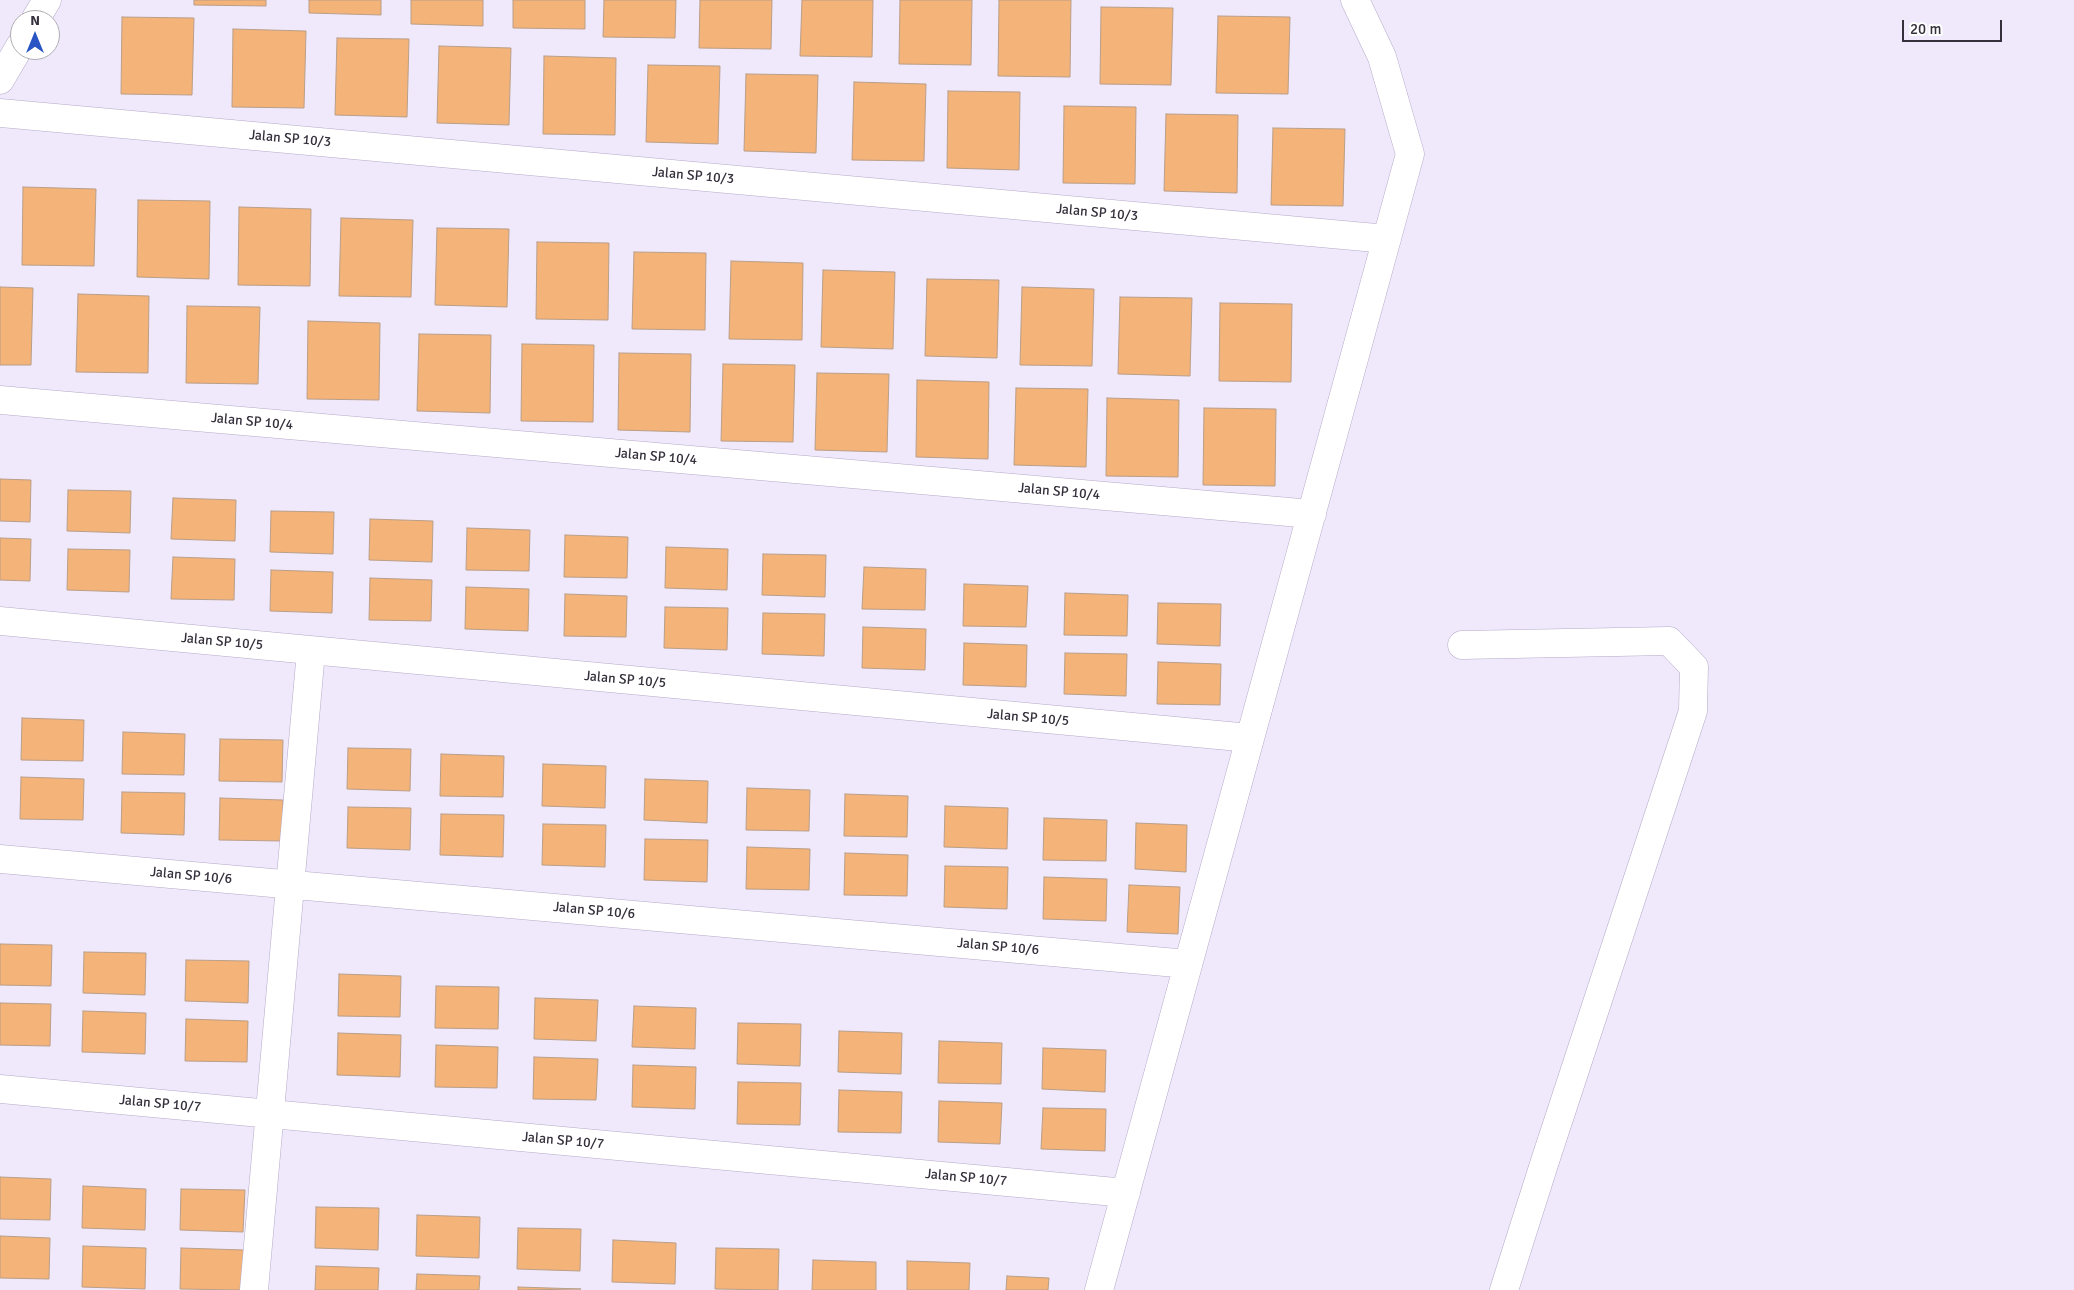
<!DOCTYPE html>
<html>
<head>
<meta charset="utf-8">
<style>
  body { margin:0 }
  #map { position:relative; width:2074px; height:1290px; overflow:hidden; background:#f0e9fc; font-family:Signika,sans-serif }
  canvas { display:block }
  .north { position:absolute; left:10px; top:10px; width:50px; height:50px; box-sizing:border-box; background:#fff; border:1px solid #aeacb1; border-radius:50%; rotate:0deg; font-size:14px; font-weight:700; line-height:20px; text-align:center; color:#35303c }
  .north::after { content:''; display:block; margin:auto; width:18px; height:22px; background:#2855c3; clip-path:polygon(50% 0,100% 100%,50% 72%,0 100%) }
  .scale { position:absolute; left:1902px; top:20px; width:100px; height:22px; box-sizing:border-box; border:2px solid #35303c; border-top:0; padding-left:6px; font-size:15px; line-height:18px; white-space:nowrap; color:#35303c; -webkit-text-stroke:4px #fff; paint-order:stroke }
</style>
</head>
<body>
<div id="map">
<canvas width="2074" height="1290"></canvas>
<div class="north">N</div>
<div class="scale">20 m</div>
</div>
<script>
const ctx = document.querySelector('canvas').getContext('2d');
ctx.lineJoin = 'round';
function fill(path, color) {
  ctx.fillStyle = color;
  ctx.fill(path, 'evenodd');
}
function poly(rows) {
  const path = new Path2D();
  for (const r of rows) {
    path.moveTo(r[0], r[1]);
    for (let i = 2; i < r.length; i += 2) path.lineTo(r[i], r[i + 1]);
  }
  return path;
}
function strokePath(path, color, width, dash) {
  ctx.strokeStyle = color;
  ctx.lineWidth = width;
  ctx.lineCap = dash ? 'butt' : 'round';
  ctx.setLineDash(dash || []);
  ctx.stroke(path);
}
function drawText(font, color, halo, rows, align = 'center') {
  ctx.font = font + ' Signika,sans-serif';
  ctx.lineWidth = 4;
  ctx.setLineDash([]);
  ctx.textBaseline = 'middle';
  ctx.strokeStyle = halo;
  ctx.fillStyle = color;
  for (const [text, x, y, turn = 0] of rows) {
    ctx.save();
    ctx.translate(x, y);
    ctx.rotate((+turn || 0) * Math.PI / 180);
    ctx.textAlign = isNaN(turn) ? turn : align;
    if (halo) ctx.strokeText(text, 0, 0);
    ctx.fillText(text, 0, 0);
    ctx.restore();
  }
}
const building = poly([
  [194,0,266,0,266,6,194,5,194,0],
  [309,0,381,0,381,15,309,13,309,0],
  [411,0,483,0,483,26,411,24,411,0],
  [513,0,585,0,585,29,513,28,513,0],
  [604,0,676,0,675,38,603,37,604,0],
  [700,0,772,0,771,49,699,48,700,0],
  [802,0,873,0,872,57,800,56,802,0],
  [900,0,972,0,971,65,899,64,900,0],
  [999,0,1071,0,1070,77,998,76,999,0],
  [1101,7,1173,8,1171,85,1100,84,1101,7],
  [1218,16,1290,17,1288,94,1216,93,1218,16],
  [122,17,194,18,192,95,121,94,122,17],
  [233,29,306,31,304,108,232,107,233,29],
  [337,38,409,39,407,117,335,115,337,38],
  [439,46,511,48,509,125,437,123,439,46],
  [544,56,616,58,615,135,543,134,544,56],
  [648,65,720,66,718,144,646,142,648,65],
  [746,74,818,75,816,153,744,151,746,74],
  [854,82,926,84,924,161,852,160,854,82],
  [948,91,1020,92,1019,170,947,168,948,91],
  [1064,106,1136,107,1135,184,1063,183,1064,106],
  [1166,114,1238,115,1237,193,1164,191,1166,114],
  [1273,128,1345,129,1343,206,1271,205,1273,128],
  [23,187,96,189,94,266,22,265,23,187],
  [138,200,210,201,209,279,137,277,138,200],
  [239,207,311,209,310,286,238,285,239,207],
  [341,218,413,220,411,297,339,296,341,218],
  [437,228,509,229,507,307,435,305,437,228],
  [537,242,609,243,608,320,536,319,537,242],
  [634,252,706,253,705,330,632,329,634,252],
  [731,261,803,263,802,340,729,339,731,261],
  [823,270,895,272,893,349,821,347,823,270],
  [927,279,999,280,997,358,925,356,927,279],
  [0,287,33,288,31,365,0,365,0,287],
  [1022,287,1094,289,1092,366,1020,365,1022,287],
  [78,294,149,296,148,373,76,372,78,294],
  [1120,297,1192,298,1190,376,1118,374,1120,297],
  [1220,303,1292,304,1291,382,1219,381,1220,303],
  [187,306,260,307,258,384,186,383,187,306],
  [308,321,380,323,379,400,307,399,308,321],
  [419,334,491,335,490,413,417,411,419,334],
  [522,344,594,345,593,422,521,421,522,344],
  [619,353,691,354,690,432,618,430,619,353],
  [723,364,795,365,793,442,721,441,723,364],
  [817,373,889,374,887,452,815,450,817,373],
  [917,380,989,382,988,459,916,457,917,380],
  [1016,388,1088,389,1086,467,1014,465,1016,388],
  [1107,398,1179,400,1178,477,1106,476,1107,398],
  [1204,408,1276,409,1275,486,1203,485,1204,408],
  [0,479,31,480,30,522,0,521,0,479],
  [68,490,131,491,130,533,67,531,68,490],
  [173,498,236,500,235,541,171,539,173,498],
  [271,511,334,512,333,554,270,552,271,511],
  [370,519,433,521,432,562,369,560,370,519],
  [467,528,530,530,529,571,466,570,467,528],
  [565,535,628,537,627,578,564,577,565,535],
  [0,538,31,539,30,581,0,580,0,538],
  [666,547,728,549,727,590,665,588,666,547],
  [68,549,130,550,129,592,67,590,68,549],
  [763,554,826,555,825,597,762,595,763,554],
  [173,557,235,559,234,600,171,599,173,557],
  [864,567,926,569,925,610,862,609,864,567],
  [271,570,333,572,332,613,270,611,271,570],
  [370,578,432,580,431,621,369,620,370,578],
  [964,584,1028,586,1026,627,963,626,964,584],
  [466,587,529,589,528,631,465,629,466,587],
  [1065,593,1128,595,1127,636,1064,635,1065,593],
  [565,594,627,596,626,637,564,636,565,594],
  [1158,603,1221,604,1220,646,1157,644,1158,603],
  [665,607,728,608,727,650,664,648,665,607],
  [763,613,825,614,824,656,762,654,763,613],
  [863,627,926,629,925,670,862,668,863,627],
  [964,643,1027,645,1026,687,963,685,964,643],
  [1065,653,1127,654,1126,696,1064,694,1065,653],
  [1158,662,1221,664,1220,705,1157,704,1158,662],
  [22,718,84,720,83,761,21,760,22,718],
  [123,732,185,734,184,775,122,774,123,732],
  [220,739,283,740,282,782,219,781,220,739],
  [348,748,411,749,410,791,347,789,348,748],
  [441,754,504,756,503,797,440,796,441,754],
  [543,764,606,766,605,808,542,806,543,764],
  [21,777,84,779,83,820,20,819,21,777],
  [645,779,708,781,707,823,644,820,645,779],
  [747,788,810,790,809,831,746,830,747,788],
  [122,792,185,793,184,835,121,833,122,792],
  [845,794,908,796,907,837,844,836,845,794],
  [220,798,283,800,282,841,219,840,220,798],
  [945,806,1008,808,1007,849,944,847,945,806],
  [348,807,411,808,410,850,347,848,348,807],
  [441,814,504,815,503,857,440,855,441,814],
  [1044,818,1107,820,1106,861,1043,860,1044,818],
  [1136,823,1187,825,1186,872,1135,869,1136,823],
  [543,824,606,825,605,867,542,865,543,824],
  [645,839,708,840,707,882,644,880,645,839],
  [747,847,810,849,809,890,746,889,747,847],
  [845,853,908,855,907,896,844,895,845,853],
  [945,866,1008,867,1007,909,944,907,945,866],
  [1044,877,1107,879,1106,921,1043,919,1044,877],
  [1129,885,1180,887,1178,934,1127,932,1129,885],
  [0,944,52,945,51,986,0,985,0,944],
  [84,952,146,953,145,995,83,993,84,952],
  [186,960,249,961,248,1003,185,1001,186,960],
  [339,974,401,976,400,1017,338,1016,339,974],
  [436,986,499,987,498,1029,435,1028,436,986],
  [535,998,598,1000,596,1041,534,1039,535,998],
  [0,1003,51,1004,50,1046,0,1045,0,1003],
  [634,1006,696,1008,695,1049,632,1047,634,1006],
  [83,1011,146,1013,145,1054,82,1052,83,1011],
  [186,1019,248,1021,247,1062,185,1061,186,1019],
  [738,1023,801,1024,800,1066,737,1064,738,1023],
  [839,1031,902,1033,901,1074,838,1072,839,1031],
  [338,1033,401,1035,400,1077,337,1075,338,1033],
  [939,1041,1002,1043,1001,1084,938,1083,939,1041],
  [436,1045,498,1047,497,1088,435,1087,436,1045],
  [1043,1048,1106,1050,1105,1092,1042,1089,1043,1048],
  [534,1057,598,1059,596,1100,533,1099,534,1057],
  [633,1065,696,1067,695,1109,632,1107,633,1065],
  [738,1082,801,1083,800,1125,737,1124,738,1082],
  [839,1090,902,1092,901,1133,838,1132,839,1090],
  [939,1101,1002,1103,1000,1144,938,1142,939,1101],
  [1043,1108,1106,1109,1105,1151,1041,1149,1043,1108],
  [0,1177,51,1179,50,1220,0,1219,0,1177],
  [83,1186,146,1189,145,1230,82,1228,83,1186],
  [181,1189,245,1190,243,1232,180,1230,181,1189],
  [316,1207,379,1208,378,1250,315,1248,316,1207],
  [417,1215,480,1217,479,1258,416,1256,417,1215],
  [518,1228,581,1229,580,1271,517,1269,518,1228],
  [0,1236,50,1238,49,1279,0,1278,0,1236],
  [613,1240,676,1243,675,1284,612,1282,613,1240],
  [83,1246,146,1248,145,1289,82,1287,83,1246],
  [181,1248,244,1250,243,1290,180,1289,181,1248],
  [716,1248,779,1249,778,1290,715,1289,716,1248],
  [813,1260,876,1262,876,1290,812,1290,813,1260],
  [907,1261,970,1263,969,1290,907,1290,907,1261],
  [316,1266,379,1268,378,1290,315,1290,316,1266],
  [417,1274,480,1276,479,1290,416,1290,417,1274],
  [1007,1276,1049,1278,1048,1290,1006,1290,1007,1276],
  [518,1287,581,1289,518,1290,518,1287]
]);
fill(building, '#f4b378');
strokePath(building, '#b99e88', 1);
const minor = poly([
  [35,20,47,0],
  [0,80,20,46],
  [0,113,1387,239],
  [0,400,1312,514],
  [0,621,1250,738],
  [1462,645,1669,641,1694,667,1693,711,1545,1161,1504,1290],
  [0,859,1188,964],
  [0,1089,1126,1193],
  [254,1290,311,651],
  [1099,1290,1410,154,1382,57,1355,0]
]);
strokePath(minor, '#b5a9c7', 29);
strokePath(minor, '#fff', 28);
drawText('14px', '#35303c', '#fff', [
  ["Jalan SP 10/3",290,139,5],
  ["Jalan SP 10/3",693,176,5],
  ["Jalan SP 10/3",1097,213,5],
  ["Jalan SP 10/4",252,422,5],
  ["Jalan SP 10/4",656,457,5],
  ["Jalan SP 10/4",1059,492,5],
  ["Jalan SP 10/5",222,642,5],
  ["Jalan SP 10/5",625,680,5],
  ["Jalan SP 10/5",1028,718,5],
  ["Jalan SP 10/6",191,876,5],
  ["Jalan SP 10/6",594,911,5],
  ["Jalan SP 10/6",998,947,5],
  ["Jalan SP 10/7",160,1104,5],
  ["Jalan SP 10/7",563,1141,5],
  ["Jalan SP 10/7",966,1178,5]
]);
</script>
</body>
</html>
